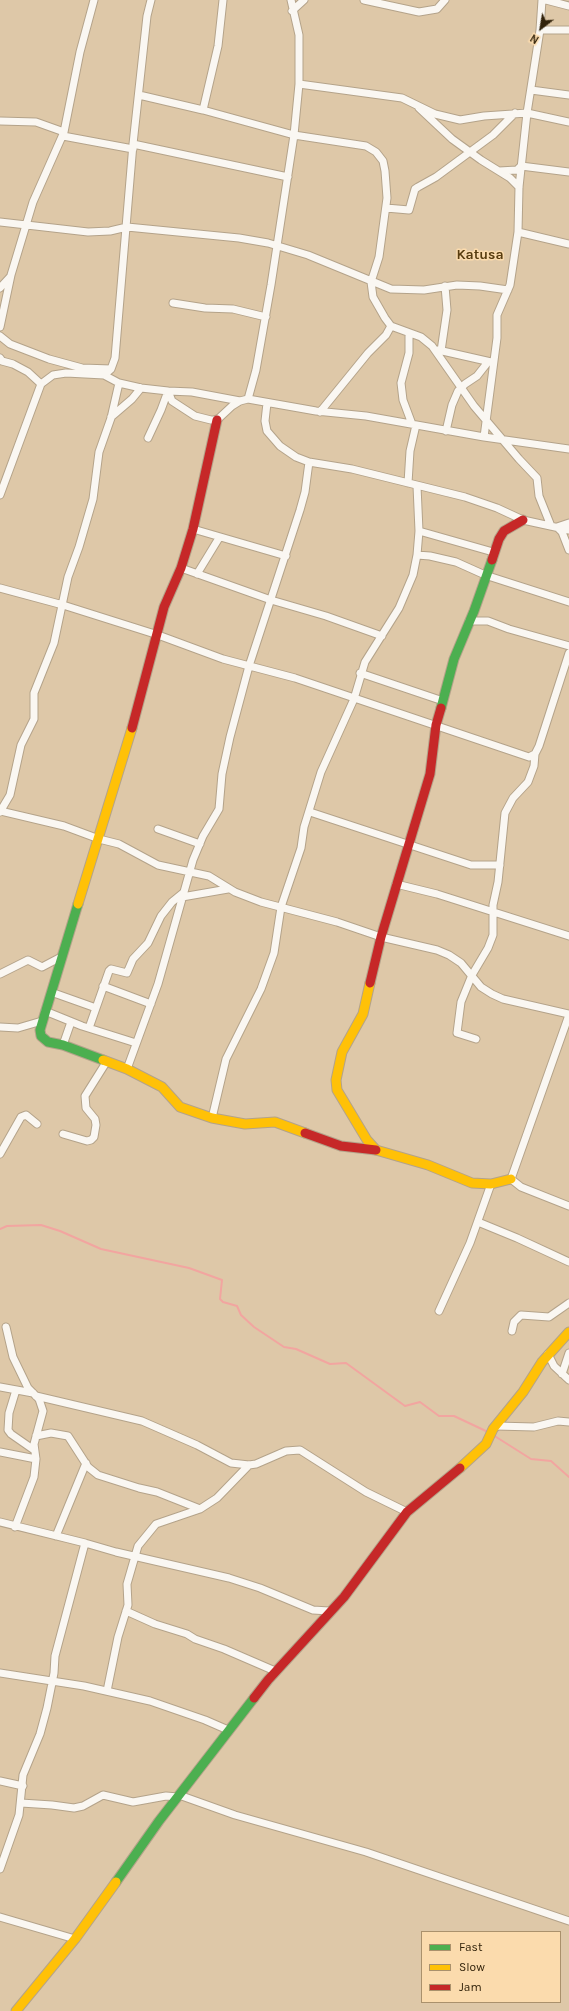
<!DOCTYPE html>
<html>
<head>
<meta charset="utf-8">
<style>
  body { margin:0 }
  #map { position:relative; width:569px; height:2011px; overflow:hidden; background:#dec8a8; font-family:Karla,sans-serif }
  canvas { display:block }
  .legend { position:absolute; left:421px; top:1931px; width:140px; height:72px; box-sizing:border-box; background:#fbdbad; border:1px solid #aa916c; margin:0; padding:5px 7px; list-style:none; font-size:12px; color:#31220a }
  .legend li { display:flex; align-items:center; gap:8px; height:20px }
  .legend b { width:20px; border:1px solid #aa916c }
  .north { position:absolute; left:521px; top:8px; width:40px; height:40px; -webkit-text-stroke:3px #fbdbad; paint-order:stroke; rotate:211deg; font-size:11px; font-weight:700; line-height:16px; text-align:center; color:#31220a }
  .north::after { content:''; display:block; margin:auto; width:14px; height:18px; background:#31220a; clip-path:polygon(50% 0,100% 100%,50% 72%,0 100%) }
</style>
</head>
<body>
<div id="map">
<canvas width="569" height="2011"></canvas>
<ul class="legend">
<li><b style="height:5px;background:#4caf50"></b>Fast</li>
<li><b style="height:5px;background:#ffc107"></b>Slow</li>
<li><b style="height:5px;background:#c62828"></b>Jam</li>
</ul>
<div class="north">N</div>
</div>
<script>
const ctx = document.querySelector('canvas').getContext('2d');
ctx.lineJoin = 'round';
function poly(rows) {
  const path = new Path2D();
  for (const r of rows) {
    path.moveTo(r[0], r[1]);
    for (let i = 2; i < r.length; i += 2) path.lineTo(r[i], r[i + 1]);
  }
  return path;
}
function strokePath(path, color, width, dash) {
  ctx.strokeStyle = color;
  ctx.lineWidth = width;
  ctx.lineCap = dash ? 'butt' : 'round';
  ctx.setLineDash(dash || []);
  ctx.stroke(path);
}
function drawText(font, color, halo, rows, align = 'center') {
  ctx.font = font + ' Karla,sans-serif';
  ctx.lineWidth = 3;
  ctx.setLineDash([]);
  ctx.textBaseline = 'middle';
  ctx.strokeStyle = halo;
  ctx.fillStyle = color;
  for (const [text, x, y, turn = 0] of rows) {
    ctx.save();
    ctx.translate(x, y);
    ctx.rotate((+turn || 0) * Math.PI / 180);
    ctx.textAlign = isNaN(turn) ? turn : align;
    if (halo) ctx.strokeText(text, 0, 0);
    ctx.fillText(text, 0, 0);
    ctx.restore();
  }
}
strokePath(poly([
  [0,1229,7,1226,41,1225,60,1231,101,1249,189,1268,222,1280,220,1299,223,1302,237,1306,241,1315,254,1327,284,1347,296,1349,330,1364,346,1363,405,1406,420,1402,439,1416,454,1416,488,1432],
  [493,1435,531,1459,551,1461,569,1477]
]), '#f2a5a0', 2);
const street = poly([
  [291,0,299,35,299,84],
  [364,0,419,12,437,9,445,0],
  [546,0,569,6],
  [292,11,304,0],
  [540,30,569,30],
  [531,90,569,95],
  [139,95,203,110,294,135,366,146,376,152,383,161,385,171,387,198,379,257,371,282,373,297,385,318,391,326,421,337,432,346,474,406,519,459,537,478,539,496,551,526],
  [419,108,452,139,481,160,510,178,519,187],
  [203,110,218,46,223,0],
  [0,121,36,122,64,132],
  [63,136,133,149],
  [133,144,288,177],
  [499,171,517,170,521,166,569,172],
  [386,208,409,210,415,189,418,187,436,177,493,135,515,113],
  [0,222,88,232,110,231,127,227,239,238,268,243,308,255,391,289,424,290,457,285,480,286,508,290],
  [518,232,569,244],
  [0,288,10,277],
  [173,303,205,308,233,309,266,317],
  [0,327,11,275,33,202,64,132,80,52,94,0],
  [409,333,409,353,401,383,403,400,412,424],
  [0,336,10,344,49,359,82,368,111,369],
  [438,350,491,362],
  [441,351,447,310,445,286],
  [0,358,2,361,13,364,28,372,41,384],
  [119,383,141,388,168,391,172,401,195,416,211,420,217,420,232,406,240,401,248,399,316,411,366,416,484,437,569,449],
  [248,399,256,370,271,285,294,135,299,84,402,98,435,114,460,120,484,116,527,113,569,122],
  [267,403,265,421,267,431,280,446,296,457,309,462,352,469,465,497,497,508,523,520,569,530],
  [320,412,368,353,386,335,391,326],
  [111,417,132,399,141,388],
  [446,431,452,405,458,391,465,384,477,376,488,362],
  [484,437,497,338,497,315,510,285,518,232,519,187,527,113,540,30,542,0],
  [148,438,161,410,168,391,192,392,240,401],
  [408,483,410,451,416,425],
  [0,495,41,384,53,375,66,373,104,375,111,369,115,358,133,144,147,16,151,0],
  [569,523,557,527,562,532,569,550],
  [193,529,286,556],
  [419,531,493,552],
  [417,555,430,556,456,562,485,575,569,602],
  [181,568,271,600,326,616,382,636],
  [197,574,219,538],
  [0,588,63,605,158,635,223,659,295,678,529,757,535,754,539,746,569,653],
  [469,621,488,621,509,629,569,646],
  [360,673,443,701],
  [0,811,64,826,99,839,119,844,158,865,209,876,235,892,261,902,337,922,381,937,437,950,449,955,461,963,481,987,492,994,503,999,569,1014],
  [0,812,10,795,21,745,34,719,34,693,54,643,68,577,79,547,93,499,99,452,111,418,119,383,104,375],
  [310,812,471,865,500,865],
  [158,829,200,844],
  [396,884,437,894,569,936],
  [182,897,228,889],
  [0,974,28,960,42,967,61,957],
  [103,986,151,1004],
  [51,992,96,1008],
  [45,1011,82,1026,136,1043],
  [569,1015,511,1179,521,1187,569,1206],
  [0,1027,18,1028,42,1021],
  [89,1028,109,971,111,969,127,973,133,959,148,943,161,916,172,902,183,893],
  [476,1039,457,1033,461,1002,472,975,488,948,493,935,493,905,498,882,505,813,513,798,528,782,534,766,535,754],
  [63,1045,71,1022],
  [127,1069,158,984,193,860,203,836,219,809,222,774,230,737,249,666,300,510,305,492,309,462],
  [212,1118,226,1059,261,989,274,953,281,907,301,848,304,827,321,772,354,699,365,662,399,608,413,575,417,555,419,531,417,486],
  [63,1134,87,1141,91,1140,94,1137,96,1125,95,1119,86,1108,85,1096,107,1061],
  [0,1154,21,1117,26,1115,37,1124],
  [478,1222,517,1238,569,1262],
  [439,1311,470,1243,491,1184],
  [6,1327,13,1357,28,1388,39,1399,43,1411,34,1444,36,1459,34,1477,15,1527],
  [512,1331,514,1322,521,1315,549,1317,569,1303],
  [548,1354,554,1366,569,1380],
  [562,1374,569,1353],
  [0,1387,33,1393],
  [16,1390,9,1413,8,1430,11,1434,34,1450],
  [36,1396,142,1421,197,1445,231,1463,249,1465,256,1464,286,1451,300,1450,366,1492,407,1512],
  [496,1426,534,1427,558,1421,569,1422],
  [36,1436,51,1433,68,1436,88,1467,98,1475,139,1488,157,1492,200,1509],
  [0,1452,36,1459],
  [0,1522,85,1543,116,1552,229,1578,260,1588,313,1610,329,1611],
  [56,1536,86,1463],
  [126,1611,155,1624,187,1634,195,1639,224,1649,275,1671],
  [0,1673,84,1686,150,1701,205,1720,228,1730],
  [107,1691,118,1637,128,1605,127,1584,138,1546,156,1524,200,1509,217,1498,249,1465],
  [0,1781,23,1786],
  [179,1795,235,1815,366,1852,569,1921],
  [21,1803,52,1805,74,1808,83,1806,103,1795,133,1802,166,1796,178,1797],
  [0,1869,19,1815,23,1775,40,1734,47,1708,54,1673,55,1656,85,1543],
  [0,1917,75,1939]
]);
const fast = poly([
  [441,708,454,659,474,611,492,560],
  [78,904,40,1030,41,1036,48,1042,63,1045,103,1060],
  [116,1882,159,1821,254,1698]
]);
const slow = poly([
  [78,904,132,728],
  [370,983,363,1014,342,1052,336,1080,337,1090,367,1140,376,1150,428,1165,472,1183,491,1184,511,1179],
  [103,1060,127,1069,162,1087,180,1107,212,1118,245,1124,275,1122,305,1133],
  [460,1468,486,1444,493,1429,523,1392,542,1362,569,1332],
  [16,2011,75,1939,116,1882]
]);
const jam = poly([
  [492,560,499,539,504,531,523,520],
  [132,728,164,607,181,568,193,529,217,420],
  [370,983,381,937,430,774,436,725,441,708],
  [305,1133,341,1146,376,1150],
  [254,1698,268,1680,344,1597,407,1512,460,1468]
]);
strokePath(street, '#b4a38a', 9);
strokePath(fast, '#b4a38a', 11);
strokePath(slow, '#b4a38a', 11);
strokePath(jam, '#b4a38a', 11);
strokePath(street, '#faf7f2', 7);
strokePath(fast, '#4caf50', 9);
strokePath(slow, '#ffc107', 9);
strokePath(jam, '#c62828', 9);
drawText('bold 14px', '#573c0f', '#fbdbad', [
  ["Katusa",480,255]
]);
</script>
</body>
</html>
